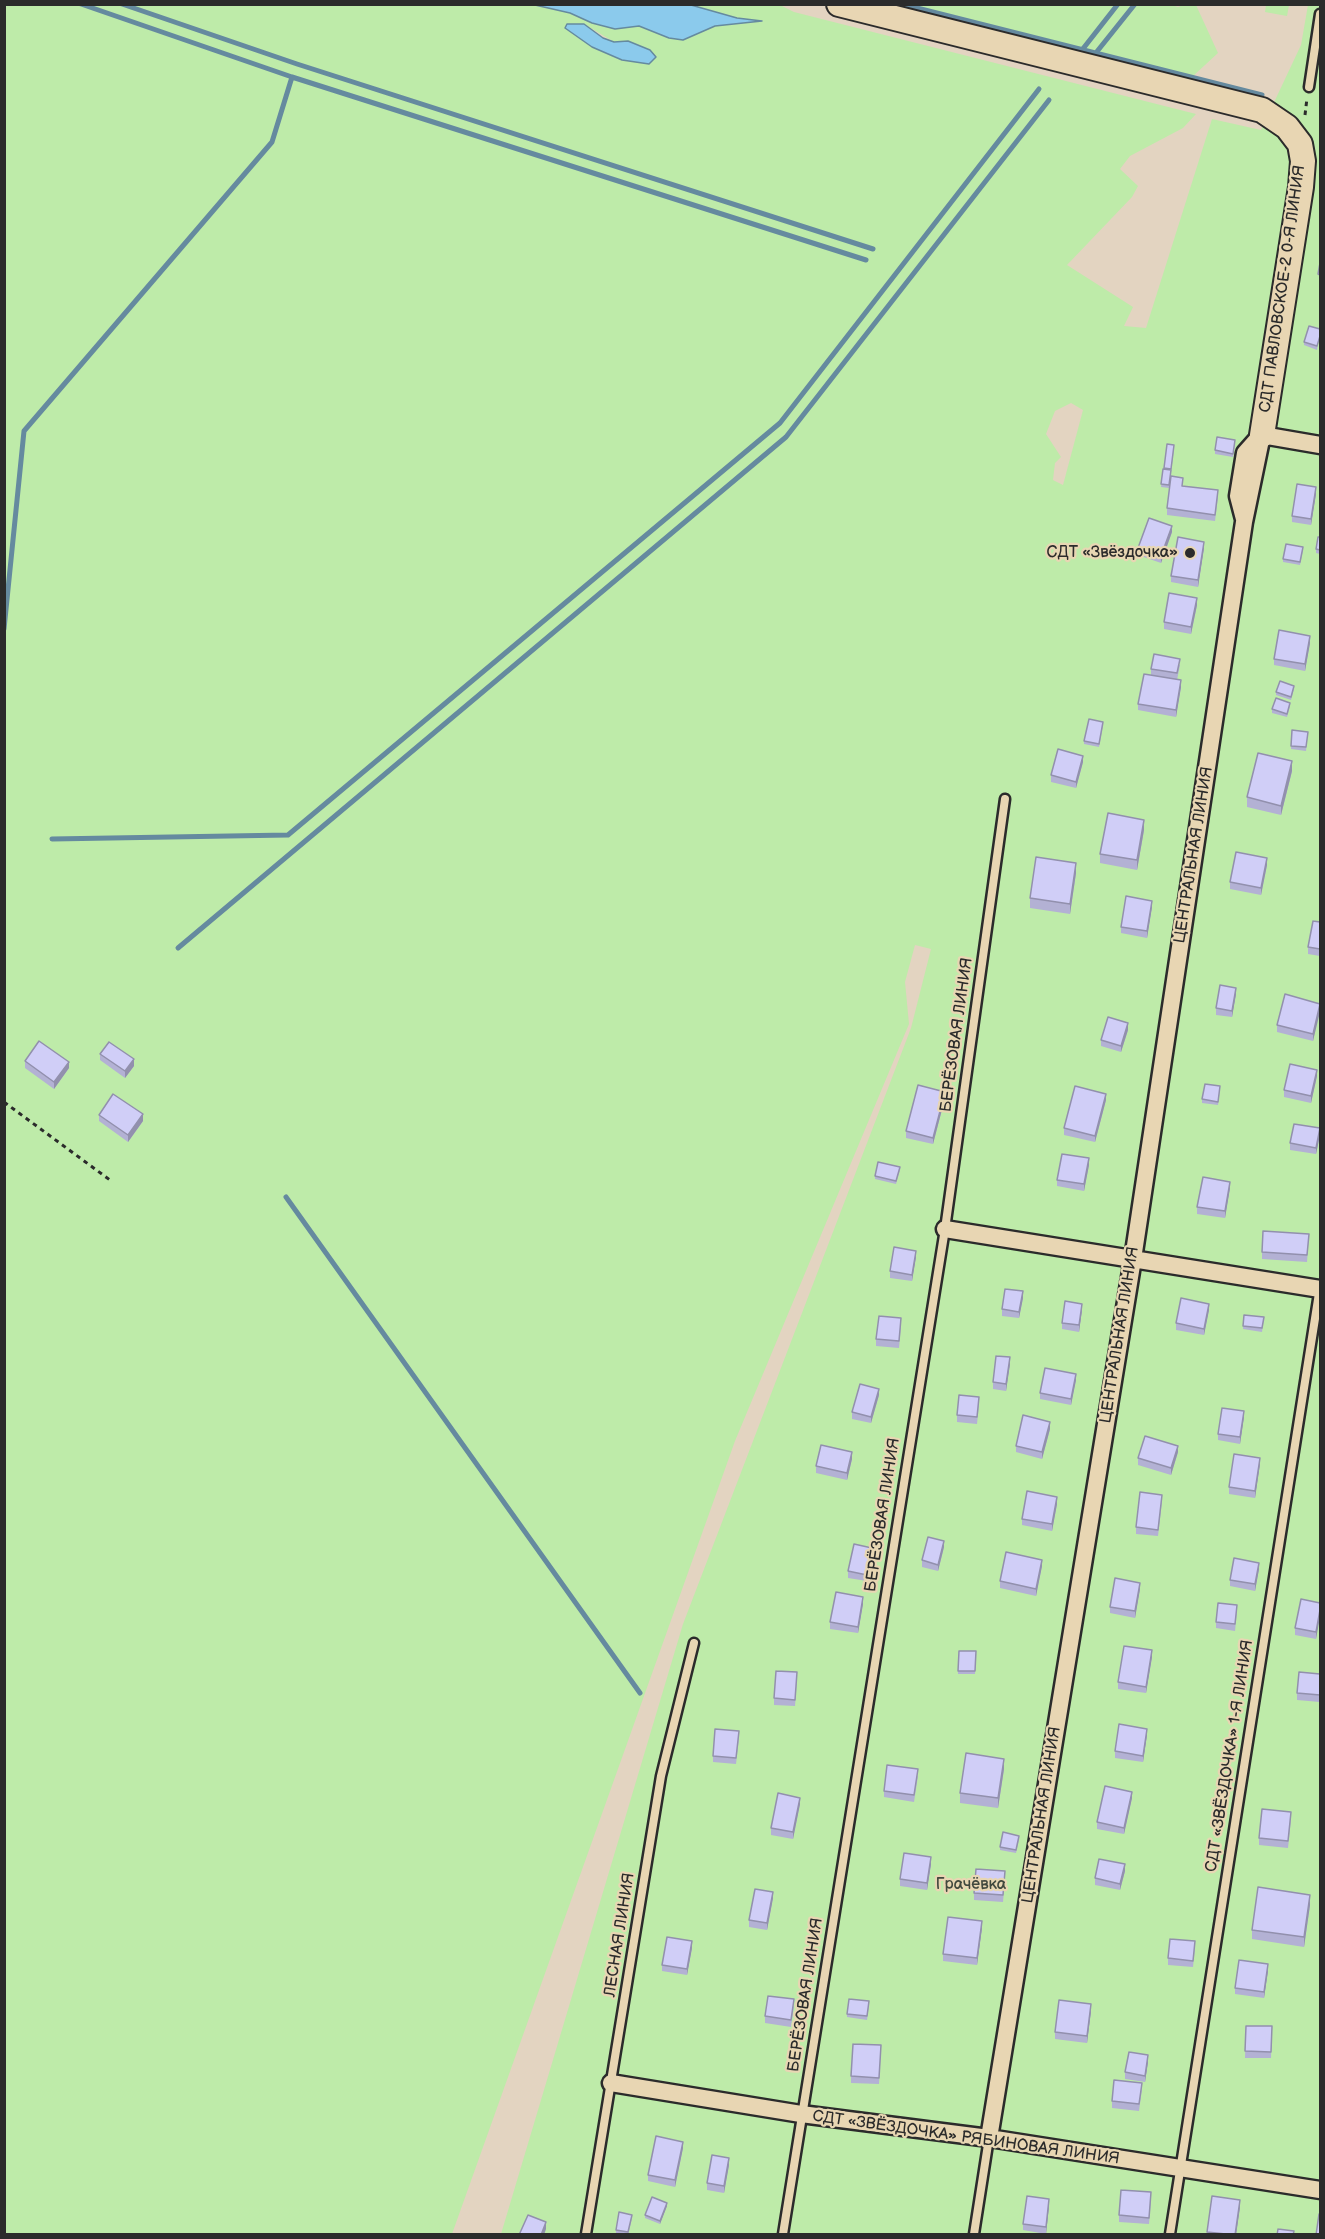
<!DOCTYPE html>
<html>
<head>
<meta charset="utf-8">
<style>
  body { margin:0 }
  #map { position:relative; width:1325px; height:2239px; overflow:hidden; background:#e3d4c1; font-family:"Balsamiq Sans",sans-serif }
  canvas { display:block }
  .frame { position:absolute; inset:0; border:6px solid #2b2b2b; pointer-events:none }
</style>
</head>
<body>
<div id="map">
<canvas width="1325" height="2239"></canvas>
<div class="frame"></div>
</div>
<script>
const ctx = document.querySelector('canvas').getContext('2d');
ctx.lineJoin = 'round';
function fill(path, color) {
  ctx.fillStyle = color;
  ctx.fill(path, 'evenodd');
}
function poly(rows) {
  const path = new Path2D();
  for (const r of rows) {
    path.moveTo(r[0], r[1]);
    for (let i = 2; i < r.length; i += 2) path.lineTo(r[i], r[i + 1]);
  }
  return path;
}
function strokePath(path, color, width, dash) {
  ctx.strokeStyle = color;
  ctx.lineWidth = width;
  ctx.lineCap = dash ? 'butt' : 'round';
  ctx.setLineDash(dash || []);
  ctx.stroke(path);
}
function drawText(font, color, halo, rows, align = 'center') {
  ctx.font = font + ' "Balsamiq Sans",sans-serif';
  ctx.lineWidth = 4.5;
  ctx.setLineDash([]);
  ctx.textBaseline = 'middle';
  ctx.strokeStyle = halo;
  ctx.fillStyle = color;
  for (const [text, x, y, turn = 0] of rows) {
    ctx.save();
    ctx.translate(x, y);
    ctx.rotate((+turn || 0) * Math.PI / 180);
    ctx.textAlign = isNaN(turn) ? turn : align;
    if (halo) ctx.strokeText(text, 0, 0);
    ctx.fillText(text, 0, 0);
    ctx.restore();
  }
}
fill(poly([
  [535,4,570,13,592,23,615,29,639,26,669,38,683,40,715,26,758,21,737,18,691,5,780,5,794,12,1196,114,1183,128,1130,156,1120,169,1138,186,1132,197,1067,265,1133,307,1124,326,1146,328,1212,119,1261,130,1301,45,1308,5,1320,5,1320,2234,501,2234,683,1624,911,1028,931,949,915,945,905,982,909,1024,735,1441,452,2234,5,2234,5,5],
  [584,24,614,42,628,41,592,47],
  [1071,403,1083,410,1063,485,1053,480,1055,463,1061,457,1046,434,1055,411],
  [1169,4,1178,7,1183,5,1196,5,1218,53,1192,77,909,5],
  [1266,5,1289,5,1287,16,1265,12]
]), '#beeba9');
const water = poly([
  [535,5,691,5,737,18,762,21,715,26,683,40,669,38,639,26,615,29,592,23,570,13,535,5],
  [567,24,584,24,603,38,614,42,628,41,650,50,656,57,649,64,622,60,592,47,565,28,567,24]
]);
fill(water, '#8bcaec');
strokePath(water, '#658a9f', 1.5);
strokePath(poly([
  [81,4,292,77,866,260],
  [122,4,297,64,873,249],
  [901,4,1262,95],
  [1082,50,1118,4],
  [1095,54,1135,4],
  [4,629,24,431,272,142,292,77],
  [52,839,288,835,780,423,1039,89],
  [178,948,786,437,1049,100],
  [286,1197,640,1693]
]), '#658a9f', 5);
const lane = poly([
  [1309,87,1320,14],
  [586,2234,661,1776,694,1643],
  [783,2234,945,1229,1005,799],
  [974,2234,989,2138],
  [1170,2234,1320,1287]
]);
const street = poly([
  [1262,435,1320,445],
  [1244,519,1238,496,1245,453,1261,435],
  [945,1229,1320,1289],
  [611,2083,801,2114,989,2138,1320,2190],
  [989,2138,1133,1259,1244,522,1262,435]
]);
const secondary = poly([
  [839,4,1262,110,1287,127,1300,144,1303,161,1301,187,1262,435]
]);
strokePath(lane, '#2b2b2b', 13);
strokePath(street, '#2b2b2b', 21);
strokePath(secondary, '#2b2b2b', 28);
strokePath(poly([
  [1305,115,1307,98],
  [4,1102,110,1180]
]), '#2b2b2b', 3, [4.5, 4.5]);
strokePath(lane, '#e8d6b3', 8);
strokePath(street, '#e8d6b3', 16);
strokePath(secondary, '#e8d6b3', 24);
fill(poly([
  [1320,329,1317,350,1304,345,1304,342],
  [1235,443,1233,457,1215,454,1215,450],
  [1174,449,1169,488,1161,487,1164,468],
  [1183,486,1218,497,1215,521,1167,515,1167,508],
  [1316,494,1311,525,1292,522,1292,516],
  [1172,532,1161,563,1138,555,1138,548],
  [1320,537,1320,554,1316,553,1316,549],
  [1204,548,1198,587,1171,582,1171,576],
  [1303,550,1300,565,1283,562,1283,559],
  [1197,605,1191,634,1164,629,1164,622],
  [1310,643,1305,671,1274,665,1274,659],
  [1180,665,1177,680,1181,687,1176,717,1138,710,1138,704,1151,675,1151,669],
  [1294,689,1291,700,1276,695,1276,692],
  [1290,706,1287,717,1272,713,1272,709],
  [1103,725,1099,747,1084,744,1084,741],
  [1292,730,1308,732,1306,751,1291,749],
  [1083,762,1076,788,1051,782,1051,775],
  [1292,771,1281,815,1247,807,1247,797],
  [1144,830,1137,870,1100,863,1100,854],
  [1267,865,1261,895,1230,889,1230,882],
  [1076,873,1070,914,1030,908,1030,898],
  [1152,907,1147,938,1121,933,1121,927],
  [1320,922,1320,956,1308,954,1308,947],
  [1236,994,1232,1017,1216,1015,1216,1008],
  [1320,1004,1313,1041,1277,1032,1277,1025],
  [1128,1030,1121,1052,1101,1046,1101,1040],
  [100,1054,134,1066,125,1078,100,1060],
  [25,1061,69,1068,54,1089,25,1068],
  [1317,1076,1311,1103,1284,1097,1284,1090],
  [1220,1089,1218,1105,1202,1103,1202,1099],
  [945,1098,933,1144,906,1138,906,1131],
  [1106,1100,1095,1142,1064,1135,1064,1128],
  [99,1115,143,1121,128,1142,99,1121],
  [1320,1135,1316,1154,1290,1150,1290,1143],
  [1089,1165,1084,1191,1057,1186,1057,1180],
  [900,1170,896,1184,875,1179,875,1176],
  [1230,1188,1225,1218,1197,1214,1197,1207],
  [1309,1234,1307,1262,1262,1259,1262,1252],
  [916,1257,912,1281,890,1278,890,1271],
  [1023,1298,1019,1318,1002,1316,1002,1309],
  [1082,1310,1079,1332,1062,1329,1062,1323],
  [1209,1310,1204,1335,1176,1330,1176,1323],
  [1244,1315,1264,1317,1262,1332,1243,1329],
  [901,1325,899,1348,876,1346,876,1339],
  [1010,1364,1006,1391,993,1389,993,1382],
  [1076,1380,1071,1405,1040,1399,1040,1393],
  [879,1395,871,1423,852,1419,852,1412],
  [979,1404,977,1424,957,1422,957,1415],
  [1244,1417,1240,1444,1218,1440,1218,1434],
  [1050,1429,1042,1459,1016,1452,1016,1446],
  [1178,1452,1171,1475,1138,1465,1138,1458],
  [852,1459,847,1480,816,1473,816,1466],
  [1260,1464,1255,1498,1229,1494,1229,1487],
  [1162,1501,1158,1536,1136,1534,1136,1527],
  [1057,1504,1052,1531,1022,1525,1022,1519],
  [944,1547,938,1571,922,1567,922,1560],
  [872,1554,867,1581,848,1578,848,1571],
  [1042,1566,1036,1596,1000,1588,1000,1581],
  [1259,1569,1255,1591,1230,1586,1230,1580],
  [1140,1589,1135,1618,1110,1613,1110,1607],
  [1320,1603,1316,1639,1295,1635,1295,1628],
  [863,1604,858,1633,830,1629,830,1622],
  [1237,1611,1235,1631,1216,1628,1216,1622],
  [959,1651,976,1651,975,1674,958,1674],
  [1152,1657,1146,1693,1118,1689,1118,1682],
  [1320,1674,1320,1702,1297,1700,1297,1693],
  [797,1679,795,1706,774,1705,774,1698],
  [1147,1735,1143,1762,1115,1758,1115,1751],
  [739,1738,736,1764,713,1762,713,1756],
  [1004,1769,998,1808,960,1803,960,1793],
  [918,1776,914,1802,884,1797,884,1791],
  [1132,1798,1124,1834,1097,1829,1097,1822],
  [800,1804,793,1839,771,1835,771,1828],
  [1291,1819,1288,1848,1259,1845,1259,1838],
  [1019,1839,1016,1853,1000,1850,1000,1847],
  [931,1864,927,1890,900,1886,900,1879],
  [1125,1871,1120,1890,1095,1885,1095,1878],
  [1005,1878,1003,1902,974,1900,974,1893],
  [773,1898,767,1930,749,1927,749,1920],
  [1310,1905,1304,1947,1252,1939,1252,1930],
  [982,1928,977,1965,943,1961,943,1954],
  [1195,1947,1193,1967,1168,1965,1168,1958],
  [692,1948,687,1975,662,1971,662,1965],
  [1268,1971,1264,1998,1235,1994,1235,1988],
  [869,2005,867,2020,847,2017,847,2014],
  [794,2006,791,2027,765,2023,765,2016],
  [1091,2011,1087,2043,1055,2039,1055,2032],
  [1246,2026,1272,2026,1271,2058,1245,2058],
  [881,2045,879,2084,851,2083,851,2076],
  [1148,2062,1145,2082,1125,2079,1125,2072],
  [1142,2089,1139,2111,1112,2108,1112,2101],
  [683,2148,675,2187,648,2181,648,2175],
  [729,2165,724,2193,707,2190,707,2183],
  [1151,2199,1149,2224,1119,2222,1119,2215],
  [667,2206,660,2224,645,2218,645,2215],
  [1049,2206,1046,2234,1023,2230,1023,2224],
  [1240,2207,1236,2235,1207,2235,1207,2232],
  [632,2218,628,2235,616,2233,616,2230]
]), '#b3b1d4');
fill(poly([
  [1316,487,1316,494,1311,525,1311,519],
  [1172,526,1172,532,1161,563,1161,556],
  [1204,542,1204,548,1198,587,1198,580],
  [1197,598,1197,605,1191,634,1191,627],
  [1310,636,1310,643,1305,671,1305,664],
  [1181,680,1181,687,1176,717,1176,710],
  [1083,756,1083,762,1076,788,1076,782],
  [1292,761,1292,771,1281,815,1281,806],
  [1144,820,1144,830,1137,870,1137,860],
  [1267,858,1267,865,1261,895,1261,888],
  [1076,863,1076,873,1070,914,1070,904],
  [1152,901,1152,907,1147,938,1147,931],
  [1236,988,1236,994,1232,1017,1232,1011],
  [1320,1005,1320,1012,1313,1041,1313,1034],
  [1128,1023,1128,1030,1121,1052,1121,1046],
  [134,1059,134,1066,125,1078,125,1071],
  [69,1062,69,1068,54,1089,54,1082],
  [1317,1070,1317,1076,1311,1103,1311,1096],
  [945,1092,945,1098,933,1144,933,1138],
  [1106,1094,1106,1100,1095,1142,1095,1136],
  [143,1114,143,1121,128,1142,128,1135],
  [1320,1128,1320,1135,1316,1154,1316,1148],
  [1089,1158,1089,1165,1084,1191,1084,1184],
  [1230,1182,1230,1188,1225,1218,1225,1211],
  [916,1251,916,1257,912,1281,912,1275],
  [1023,1291,1023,1298,1019,1318,1019,1312],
  [1082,1304,1082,1310,1079,1332,1079,1325],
  [1209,1304,1209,1310,1204,1335,1204,1329],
  [1010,1357,1010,1364,1006,1391,1006,1384],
  [1076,1374,1076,1380,1071,1405,1071,1399],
  [879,1389,879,1395,871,1423,871,1417],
  [1244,1411,1244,1417,1240,1444,1240,1437],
  [1050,1422,1050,1429,1042,1459,1042,1452],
  [1178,1446,1178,1452,1171,1475,1171,1468],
  [852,1452,852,1459,847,1480,847,1473],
  [1260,1458,1260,1464,1255,1498,1255,1491],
  [1057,1497,1057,1504,1052,1531,1052,1524],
  [944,1541,944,1547,938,1571,938,1565],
  [872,1548,872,1554,867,1581,867,1575],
  [1042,1560,1042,1566,1036,1596,1036,1589],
  [1259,1563,1259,1569,1255,1591,1255,1584],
  [1140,1583,1140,1589,1135,1618,1135,1611],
  [863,1597,863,1604,858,1633,858,1627],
  [1320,1610,1320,1617,1316,1639,1316,1632],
  [1152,1650,1152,1657,1146,1693,1146,1687],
  [1147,1729,1147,1735,1143,1762,1143,1756],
  [1004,1759,1004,1769,998,1808,998,1798],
  [1132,1792,1132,1798,1124,1834,1124,1828],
  [800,1798,800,1804,793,1839,793,1832],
  [931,1857,931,1864,927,1890,927,1883],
  [1125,1864,1125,1871,1120,1890,1120,1884],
  [773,1892,773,1898,767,1930,767,1923],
  [1310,1895,1310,1905,1304,1947,1304,1937],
  [982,1921,982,1928,977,1965,977,1958],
  [692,1941,692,1948,687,1975,687,1969],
  [1268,1964,1268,1971,1264,1998,1264,1992],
  [1091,2004,1091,2011,1087,2043,1087,2036],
  [1148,2055,1148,2062,1145,2082,1145,2076],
  [683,2142,683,2148,675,2187,675,2180],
  [729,2158,729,2165,724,2193,724,2186],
  [1049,2199,1049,2206,1046,2234,1046,2227],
  [1240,2200,1240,2207,1236,2235,1235,2235],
  [667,2203,667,2206,660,2224,660,2221],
  [546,2222,546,2229,544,2235,541,2235]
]), '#9290ad');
const building = poly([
  [1320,263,1320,275,1318,274,1320,263],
  [1309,326,1320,329,1320,336,1317,346,1304,342,1309,326],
  [1217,437,1235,440,1233,454,1215,450,1217,437],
  [1167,444,1174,445,1171,469,1164,468,1167,444],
  [1163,469,1171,470,1169,485,1161,484,1163,469],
  [1171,476,1183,478,1182,486,1218,490,1215,515,1167,508,1171,476],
  [1297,484,1316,487,1311,519,1292,516,1297,484],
  [1149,518,1172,526,1161,556,1138,548,1149,518],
  [1178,537,1204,542,1198,580,1171,576,1178,537],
  [1318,537,1320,537,1320,550,1316,549,1318,537],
  [1286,544,1303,547,1300,562,1283,559,1286,544],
  [1169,593,1197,598,1191,627,1164,622,1169,593],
  [1279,630,1310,636,1305,664,1274,659,1279,630],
  [1154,654,1180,659,1177,673,1151,669,1154,654],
  [1144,674,1181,680,1176,710,1138,704,1144,674],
  [1280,681,1294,686,1291,697,1276,692,1280,681],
  [1276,698,1290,703,1287,714,1272,709,1276,698],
  [1089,719,1103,722,1099,744,1084,741,1089,719],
  [1292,730,1308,732,1306,747,1291,746,1292,730],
  [1058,749,1083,756,1076,782,1051,775,1058,749],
  [1258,753,1292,761,1281,806,1247,797,1258,753],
  [1108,813,1144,820,1137,860,1100,854,1108,813],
  [1236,852,1267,858,1261,888,1230,882,1236,852],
  [1036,857,1076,863,1070,904,1030,898,1036,857],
  [1126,896,1152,901,1147,931,1121,927,1126,896],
  [1313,921,1320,922,1320,949,1308,947,1313,921],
  [1220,985,1236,988,1232,1011,1216,1008,1220,985],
  [1285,994,1320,1004,1313,1034,1277,1025,1285,994],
  [1108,1017,1128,1023,1121,1046,1101,1040,1108,1017],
  [39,1041,69,1062,54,1082,25,1061,39,1041],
  [109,1042,134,1059,125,1071,100,1054,109,1042],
  [1290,1064,1317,1070,1311,1096,1284,1090,1290,1064],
  [1205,1084,1220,1086,1218,1102,1202,1099,1205,1084],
  [918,1085,945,1092,933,1138,906,1131,918,1085],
  [1075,1086,1106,1094,1095,1136,1064,1128,1075,1086],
  [113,1094,143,1114,128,1135,99,1115,113,1094],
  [1294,1124,1320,1128,1316,1148,1290,1143,1294,1124],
  [1062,1154,1089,1158,1084,1184,1057,1180,1062,1154],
  [878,1162,900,1167,896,1181,875,1176,878,1162],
  [1203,1177,1230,1182,1225,1211,1197,1207,1203,1177],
  [1263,1231,1309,1234,1307,1255,1262,1252,1263,1231],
  [894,1247,916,1251,912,1275,890,1271,894,1247],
  [1005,1289,1023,1291,1019,1312,1002,1309,1005,1289],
  [1181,1298,1209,1304,1204,1329,1176,1323,1181,1298],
  [1065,1301,1082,1304,1079,1325,1062,1323,1065,1301],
  [1244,1315,1264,1317,1262,1328,1243,1326,1244,1315],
  [879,1316,901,1318,899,1341,876,1339,879,1316],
  [996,1356,1010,1357,1006,1384,993,1382,996,1356],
  [1045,1368,1076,1374,1071,1399,1040,1393,1045,1368],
  [860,1384,879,1389,871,1417,852,1412,860,1384],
  [959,1395,979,1397,977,1417,957,1415,959,1395],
  [1222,1408,1244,1411,1240,1437,1218,1434,1222,1408],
  [1023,1415,1050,1422,1042,1452,1016,1446,1023,1415],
  [1145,1436,1178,1446,1171,1468,1138,1458,1145,1436],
  [821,1445,852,1452,847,1473,816,1466,821,1445],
  [1234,1454,1260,1458,1255,1491,1229,1487,1234,1454],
  [1027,1491,1057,1497,1052,1524,1022,1519,1027,1491],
  [1140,1492,1162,1495,1158,1530,1136,1527,1140,1492],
  [928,1537,944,1541,938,1565,922,1560,928,1537],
  [854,1544,872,1548,867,1575,848,1571,854,1544],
  [1006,1552,1042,1560,1036,1589,1000,1581,1006,1552],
  [1234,1558,1259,1563,1255,1584,1230,1580,1234,1558],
  [1115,1578,1140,1583,1135,1611,1110,1607,1115,1578],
  [836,1592,863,1597,858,1627,830,1622,836,1592],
  [1301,1599,1320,1603,1320,1610,1316,1632,1295,1628,1301,1599],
  [1218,1603,1237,1605,1235,1624,1216,1622,1218,1603],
  [1124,1646,1152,1650,1146,1687,1118,1682,1124,1646],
  [959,1651,976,1651,975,1671,958,1671,959,1651],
  [776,1671,797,1672,795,1700,774,1698,776,1671],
  [1299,1672,1320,1674,1320,1695,1297,1693,1299,1672],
  [1119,1724,1147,1729,1143,1756,1115,1751,1119,1724],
  [715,1729,739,1731,736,1758,713,1756,715,1729],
  [966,1753,1004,1759,998,1798,960,1793,966,1753],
  [887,1765,918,1769,914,1795,884,1791,887,1765],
  [1105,1786,1132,1792,1124,1828,1097,1822,1105,1786],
  [778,1793,800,1798,793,1832,771,1828,778,1793],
  [1262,1809,1291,1812,1288,1841,1259,1838,1262,1809],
  [1003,1832,1019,1836,1016,1850,1000,1847,1003,1832],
  [904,1853,931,1857,927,1883,900,1879,904,1853],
  [1099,1859,1125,1864,1120,1884,1095,1878,1099,1859],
  [976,1869,1005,1871,1003,1895,974,1893,976,1869],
  [1258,1887,1310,1895,1304,1937,1252,1930,1258,1887],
  [755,1889,773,1892,767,1923,749,1920,755,1889],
  [948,1917,982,1921,977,1958,943,1954,948,1917],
  [667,1937,692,1941,687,1969,662,1965,667,1937],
  [1170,1939,1195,1941,1193,1961,1168,1958,1170,1939],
  [1239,1960,1268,1964,1264,1992,1235,1988,1239,1960],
  [768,1996,794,1999,791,2020,765,2016,768,1996],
  [849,1999,869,2001,867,2016,847,2014,849,1999],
  [1059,2000,1091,2004,1087,2036,1055,2032,1059,2000],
  [1246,2026,1272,2026,1271,2052,1245,2051,1246,2026],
  [853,2044,881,2045,879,2078,851,2076,853,2044],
  [1129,2052,1148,2055,1145,2076,1125,2072,1129,2052],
  [1114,2080,1142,2083,1139,2104,1112,2101,1114,2080],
  [656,2136,683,2142,675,2180,648,2175,656,2136],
  [712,2155,729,2158,724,2186,707,2183,712,2155],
  [1121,2190,1151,2192,1149,2218,1119,2215,1121,2190],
  [1027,2196,1049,2199,1046,2227,1023,2224,1027,2196],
  [1212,2196,1240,2200,1235,2235,1207,2232,1212,2196],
  [652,2197,667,2203,660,2221,645,2215,652,2197],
  [619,2212,632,2215,628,2232,616,2230,619,2212],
  [1319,2214,1320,2214,1320,2235,1316,2235,1319,2214],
  [528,2215,546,2222,541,2235,519,2235,528,2215],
  [1278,2229,1294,2231,1293,2235,1277,2235,1278,2229]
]);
fill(building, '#d0cef7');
strokePath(building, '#9290ad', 1.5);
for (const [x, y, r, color] of [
  [1190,553,6,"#2b2b2b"]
]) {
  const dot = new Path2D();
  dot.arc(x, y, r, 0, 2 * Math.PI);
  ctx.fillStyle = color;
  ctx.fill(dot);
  strokePath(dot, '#e8d6b3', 2);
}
drawText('16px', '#2b2b2b', '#e8d6b3', [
  ["СДТ ПАВЛОВСКОЕ-2 0-Я ЛИНИЯ",1283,289,-82],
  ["ЦЕНТРАЛЬНАЯ ЛИНИЯ",1194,855,-81],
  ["БЕРЁЗОВАЯ ЛИНИЯ",957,1035,-82],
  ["ЦЕНТРАЛЬНАЯ ЛИНИЯ",1120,1335,-81],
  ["БЕРЁЗОВАЯ ЛИНИЯ",883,1515,-81],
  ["СДТ «ЗВЁЗДОЧКА» 1-Я ЛИНИЯ",1230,1756,-81],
  ["ЦЕНТРАЛЬНАЯ ЛИНИЯ",1042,1815,-81],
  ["ЛЕСНАЯ ЛИНИЯ",620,1935,-81],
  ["БЕРЁЗОВАЯ ЛИНИЯ",806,1995,-81],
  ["СДТ «ЗВЁЗДОЧКА» РЯБИНОВАЯ ЛИНИЯ",966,2138,8]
]);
drawText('16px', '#2b2b2b', '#e8d6b3', [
  ["СДТ «Звёздочка»",1178,553]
], 'right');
drawText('16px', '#41483e', '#e8d6b3', [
  ["Грачёвка",971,1885]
]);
</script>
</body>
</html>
